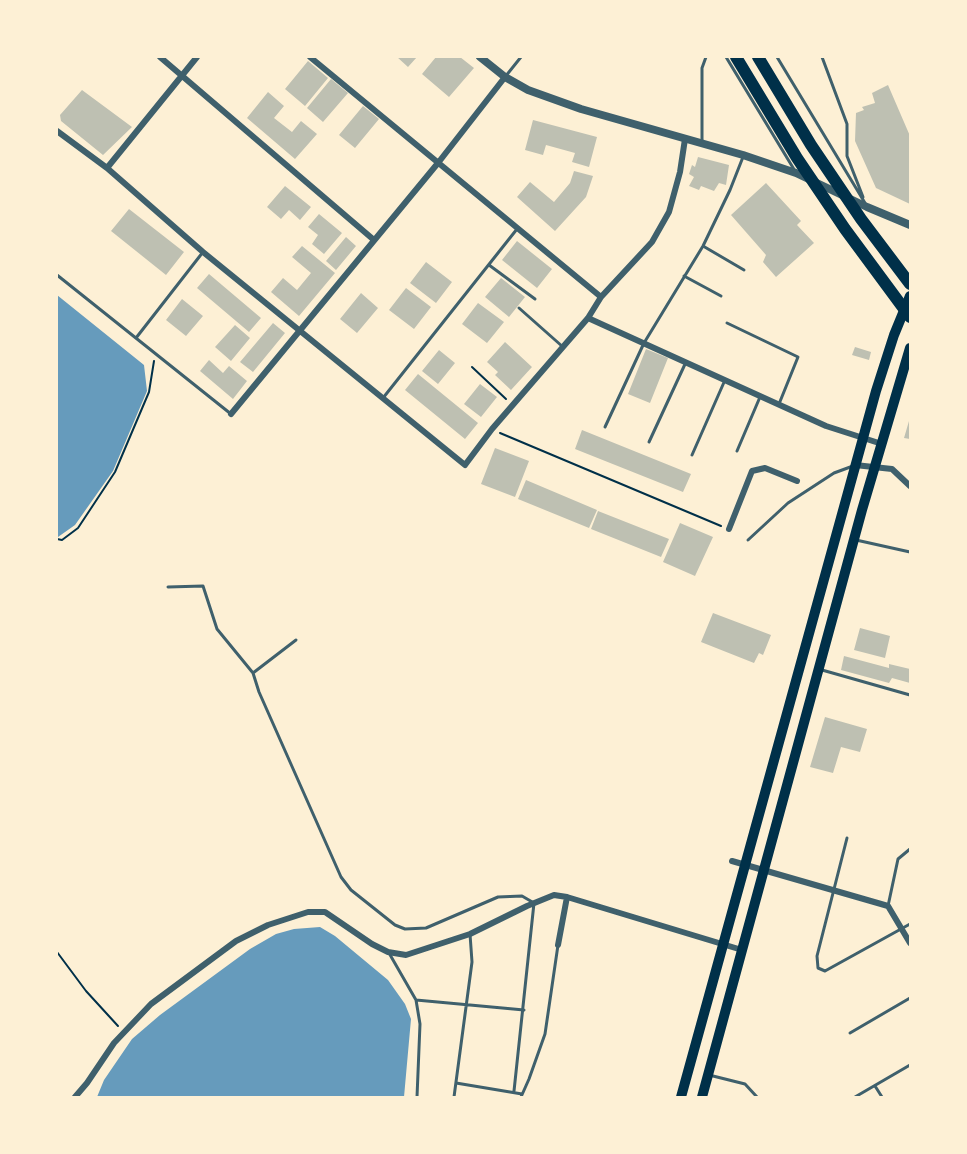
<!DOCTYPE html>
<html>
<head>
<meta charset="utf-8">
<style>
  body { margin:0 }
  #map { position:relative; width:967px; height:1154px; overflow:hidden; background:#fdf0d5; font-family:Helvetica,sans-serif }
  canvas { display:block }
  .frame { position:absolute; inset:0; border:58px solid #fdf0d5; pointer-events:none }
</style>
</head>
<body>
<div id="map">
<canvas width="967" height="1154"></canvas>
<div class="frame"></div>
</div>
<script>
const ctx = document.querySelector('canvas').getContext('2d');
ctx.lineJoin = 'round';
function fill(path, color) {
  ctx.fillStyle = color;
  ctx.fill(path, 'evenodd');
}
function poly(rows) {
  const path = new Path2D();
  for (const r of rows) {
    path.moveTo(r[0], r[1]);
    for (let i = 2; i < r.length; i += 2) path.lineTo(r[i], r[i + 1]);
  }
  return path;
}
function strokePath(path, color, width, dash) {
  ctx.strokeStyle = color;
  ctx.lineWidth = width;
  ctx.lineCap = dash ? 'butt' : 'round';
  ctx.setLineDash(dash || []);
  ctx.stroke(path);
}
fill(poly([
  [57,295,144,365,147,391,113,471,75,525,58,537],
  [320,927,335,936,388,980,405,1004,411,1019,404,1097,97,1097,104,1080,132,1039,160,1015,250,949,276,934,294,929]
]), '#669bbc');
fill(poly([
  [397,57,417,57,408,67],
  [436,57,460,57,474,68,449,97,422,74],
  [308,61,328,78,305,106,285,89],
  [331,79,348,93,323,122,307,108],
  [888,85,910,136,910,204,876,188,855,141,856,113,864,110,862,107,875,103,872,93],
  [82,90,132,127,103,155,61,121,60,115],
  [268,92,284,106,274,118,292,132,301,121,317,134,295,159,247,118],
  [363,106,379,119,355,148,339,135],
  [533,120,597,137,589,167,572,162,575,153,546,145,543,155,525,150],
  [698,157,729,165,726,185,719,183,714,191,701,186,699,190,689,186,694,177,689,174,692,165,695,167],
  [574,171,593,176,586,197,555,231,517,197,530,182,554,202,570,183],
  [766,183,801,221,797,225,814,243,776,277,763,262,766,255,731,215],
  [285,186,311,207,300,220,289,210,281,219,267,207],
  [129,209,184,252,166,275,111,231],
  [319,214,342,233,324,254,312,244,318,235,308,227],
  [346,237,356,246,336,270,326,261],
  [517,241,552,269,537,288,502,260],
  [302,246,335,273,299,316,271,292,283,278,297,290,311,273,292,257],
  [426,262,452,282,436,303,410,283],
  [209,274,261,318,249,332,197,288],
  [501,278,525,297,509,317,485,297],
  [406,288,431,307,414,329,389,310],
  [361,293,378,308,357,333,340,319],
  [182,299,203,316,186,336,166,320],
  [478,303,504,322,487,343,462,324],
  [273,323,285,333,253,372,240,362],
  [235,325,250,338,231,361,215,347],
  [505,342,532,367,511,390,495,375,498,372,487,362],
  [855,347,871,352,869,360,852,355],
  [646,349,668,358,650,403,628,394],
  [439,350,455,363,438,384,422,371],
  [209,360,223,373,229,366,247,381,233,399,200,371],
  [418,374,478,423,465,439,405,390],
  [480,384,497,397,481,417,464,404],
  [909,421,910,421,910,439,904,438],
  [582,430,691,474,683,492,575,449],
  [495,448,529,461,515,497,481,484],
  [526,480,597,510,589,528,518,499],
  [598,511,669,539,661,557,591,529],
  [680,523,713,537,695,576,663,562],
  [713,613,771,635,763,655,759,653,754,663,701,642],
  [860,628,890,636,885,658,854,650],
  [844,656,889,668,889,664,910,669,910,683,892,678,889,683,841,670],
  [825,717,867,729,860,752,841,747,833,773,810,767]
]), '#bec0b2');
strokePath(poly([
  [472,367,506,399],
  [500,433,721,526],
  [57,539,62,540,78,528,115,472,149,392,154,361],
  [57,952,86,991,118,1026]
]), '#003049', 2);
strokePath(poly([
  [726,57,795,171],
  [777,57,865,203],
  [822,57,847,124,847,156,863,197],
  [505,77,521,57],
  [702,141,702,68,706,57],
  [703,246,744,270],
  [489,265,535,299],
  [57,275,231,414],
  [684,276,721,296],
  [519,308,563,347],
  [727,323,798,357,779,404],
  [136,338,203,252],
  [383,398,517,229],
  [605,427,644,343,703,246,730,190,743,157],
  [649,442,686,362],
  [737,451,760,397],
  [692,455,725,380],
  [748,540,788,503,834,473,853,466],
  [856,540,910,552],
  [168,587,203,586,217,629,253,673,259,692,341,877,351,890,395,925,405,929,426,928,498,897,522,896,534,903,514,1091],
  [822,670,910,695],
  [253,673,296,640],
  [847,838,817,956,818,968,825,971,910,924],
  [888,906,898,859,910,849],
  [389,953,416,1000,420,1024,417,1097],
  [416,1000,524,1010],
  [850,1033,910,998],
  [709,1075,745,1084,757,1097],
  [456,1083,522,1094],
  [875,1086,882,1097],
  [454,1097,472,962,470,934],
  [521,1097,529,1079,545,1034,558,945],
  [855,1097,910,1065]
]), '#3f606c', 3);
strokePath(poly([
  [160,57,374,240],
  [310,57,601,297],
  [57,131,107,168,203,252,465,465,492,429,588,318,601,297,652,242,669,212,680,172,685,139],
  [107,168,197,57],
  [588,318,826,426,882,444],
  [231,414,438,163,505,77],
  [855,465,892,469,910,486],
  [729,529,752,471,765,468,797,481],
  [732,861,888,906,910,943],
  [558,945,567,897],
  [75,1097,87,1083,114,1043,151,1004,236,941,268,925,308,912,325,912,372,944,388,952,406,955,470,934,527,906,554,895,567,897,742,950]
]), '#3f606c', 6);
strokePath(poly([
  [480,57,505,77,528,90,581,109,743,155,796,173,867,207,910,225]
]), '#3f606c', 8);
strokePath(poly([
  [681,1097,876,391,894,335,910,296],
  [702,1097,862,510,910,348]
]), '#003049', 10);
strokePath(poly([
  [736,57,797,158,845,229,910,317],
  [758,57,811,145,861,219,910,284]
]), '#003049', 12);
</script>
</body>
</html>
